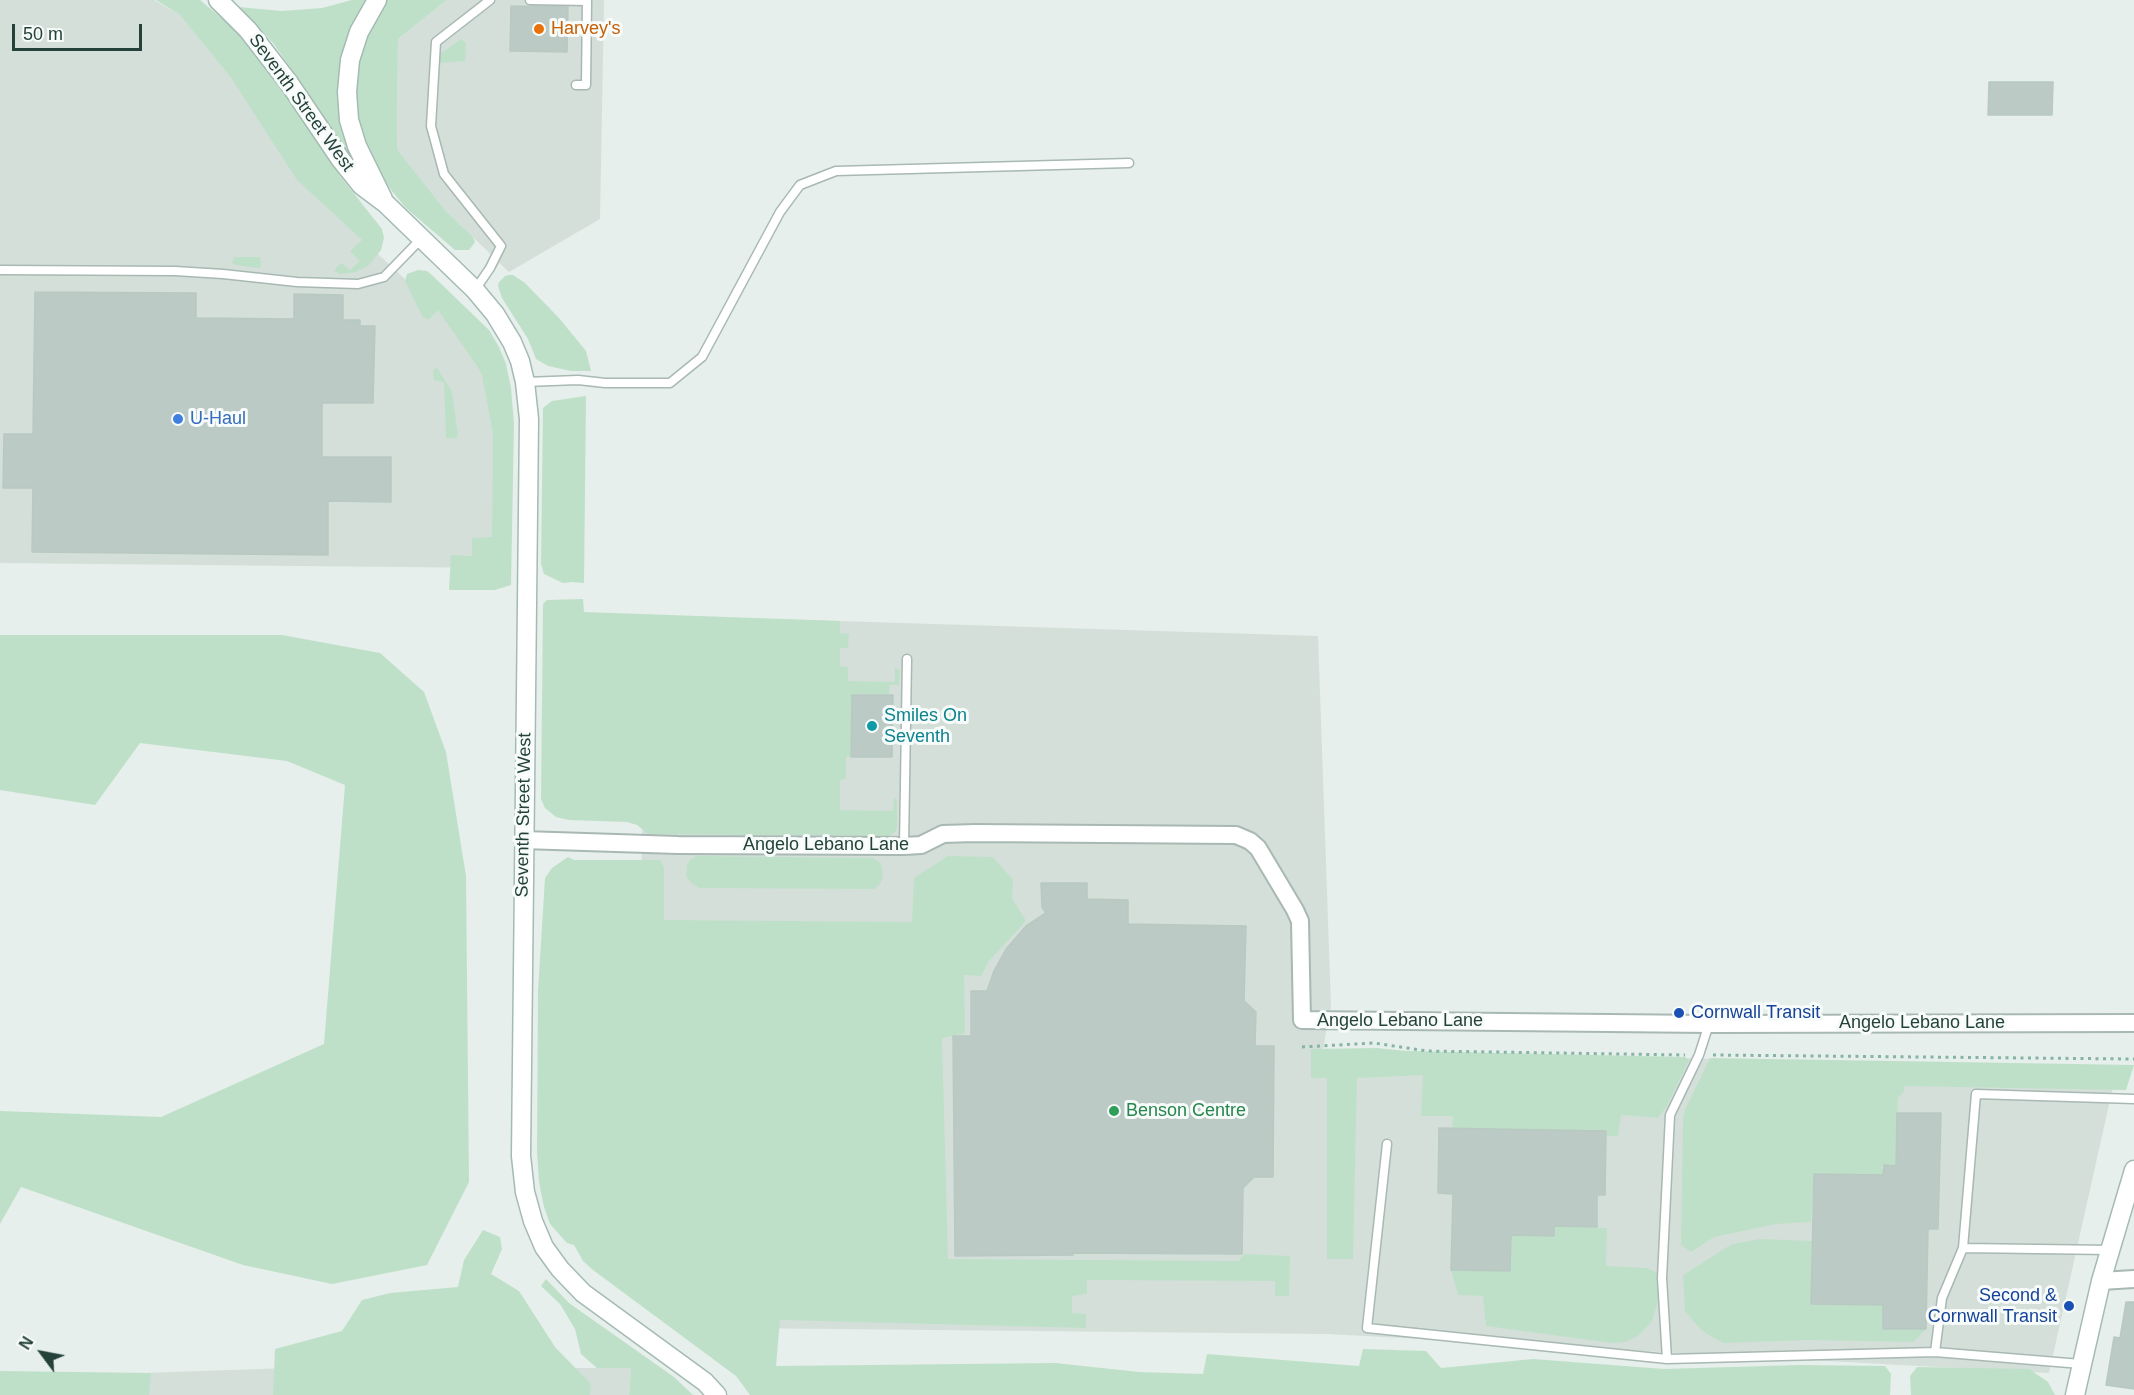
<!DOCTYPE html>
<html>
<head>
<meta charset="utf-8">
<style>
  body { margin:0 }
  #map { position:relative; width:2134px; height:1395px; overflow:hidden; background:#e6efeb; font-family:Arial,sans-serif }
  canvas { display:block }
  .north { position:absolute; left:12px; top:1323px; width:60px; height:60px; -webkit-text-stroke:4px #f7fbf9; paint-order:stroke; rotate:302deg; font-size:16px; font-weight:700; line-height:24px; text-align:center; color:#24423a }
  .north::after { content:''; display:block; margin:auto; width:21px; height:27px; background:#24423a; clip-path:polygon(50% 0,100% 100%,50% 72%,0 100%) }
  .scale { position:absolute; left:12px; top:24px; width:130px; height:27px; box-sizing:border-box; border:3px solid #24423a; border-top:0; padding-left:8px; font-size:18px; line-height:21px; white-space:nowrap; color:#24423a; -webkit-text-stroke:4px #f7fbf9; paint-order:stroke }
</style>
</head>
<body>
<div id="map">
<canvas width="2134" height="1395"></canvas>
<div class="north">N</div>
<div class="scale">50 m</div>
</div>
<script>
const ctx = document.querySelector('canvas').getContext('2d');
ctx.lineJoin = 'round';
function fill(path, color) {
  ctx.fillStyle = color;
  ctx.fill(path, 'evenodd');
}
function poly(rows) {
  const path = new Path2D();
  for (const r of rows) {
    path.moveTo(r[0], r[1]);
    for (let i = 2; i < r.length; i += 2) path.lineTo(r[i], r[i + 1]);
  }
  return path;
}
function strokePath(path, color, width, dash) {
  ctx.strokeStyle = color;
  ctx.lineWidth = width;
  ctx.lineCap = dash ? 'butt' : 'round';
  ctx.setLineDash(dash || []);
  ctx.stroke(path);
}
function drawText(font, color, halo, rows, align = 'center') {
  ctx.font = font + ' Arial,sans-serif';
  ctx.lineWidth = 6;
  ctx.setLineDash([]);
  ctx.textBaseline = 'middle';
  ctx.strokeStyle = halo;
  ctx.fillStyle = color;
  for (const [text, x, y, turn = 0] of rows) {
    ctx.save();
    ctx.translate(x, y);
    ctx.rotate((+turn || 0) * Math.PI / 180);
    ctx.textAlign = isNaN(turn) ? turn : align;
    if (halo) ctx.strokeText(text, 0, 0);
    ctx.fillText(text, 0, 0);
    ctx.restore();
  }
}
fill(poly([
  [0,0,154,0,179,14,232,75,297,179,489,357,501,568,0,563],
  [447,0,604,0,600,219,509,272,446,211,397,149,398,39],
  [647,615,1318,636,1331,1006,1323,1049,2117,1069,2049,1373,1328,1334,735,1328,640,937],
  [289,1368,631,1368,629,1395,0,1395,0,1378]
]), '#d4dfda');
fill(poly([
  [156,0,200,0,239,33,279,80,340,176,382,229,384,238,381,250,369,265,356,272,340,274,334,271,340,264,343,264,350,270,360,261,350,251,362,240,297,180,230,76,179,14],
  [352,0,365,0,347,38,341,61,338,85,338,105,342,129,351,159,331,132,308,93,273,43,238,7,282,11,322,8],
  [385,0,447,0,398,39,397,149,446,211,473,237,475,242,469,250,455,250,406,208,387,185,368,152,359,123,356,82,359,60,372,22],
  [461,39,466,43,465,61,438,63,436,57],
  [234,257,260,257,261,266,259,268,235,265,232,263],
  [418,270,427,271,434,277,489,330,499,347,506,364,511,388,514,424,511,585,495,590,449,590,451,555,472,556,472,538,492,537,493,434,482,375,477,366,438,310,428,320,422,316,405,281,407,274],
  [509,275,513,275,525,283,559,318,586,351,591,371,571,371,548,366,536,359,528,339,502,298,498,286,499,282,505,276],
  [437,368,452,392,458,435,456,438,446,438,444,382,434,380,433,370],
  [586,396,584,583,572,582,563,583,544,574,541,564,543,408,552,401],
  [583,599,584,612,840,621,840,633,849,634,848,648,840,648,840,666,848,667,848,681,895,682,895,667,900,671,899,685,890,685,889,694,852,694,851,756,846,757,846,779,840,780,840,810,893,811,894,797,897,801,897,827,895,832,889,836,883,836,648,834,637,825,627,822,569,820,556,817,545,808,541,799,543,604,547,600],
  [0,635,282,635,380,653,424,692,446,752,466,876,469,1182,427,1265,332,1284,243,1265,21,1187,0,1224,0,1111,161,1117,324,1044,345,785,287,761,140,743,95,805,0,790],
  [696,856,873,858,881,863,883,877,880,884,874,889,700,888,691,883,686,876,687,865,690,860],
  [948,856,993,857,1013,880,1012,898,1026,921,989,961,981,976,964,975,965,1033,942,1038,948,1259,1239,1261,1244,1254,1290,1256,1289,1296,1275,1296,1275,1281,1087,1280,1087,1294,1072,1296,1072,1313,1086,1314,1086,1328,780,1320,776,1366,1055,1363,1139,1372,1203,1374,1207,1354,1359,1366,1363,1349,1426,1351,1441,1368,1533,1359,1664,1369,1800,1365,1885,1366,1891,1374,1890,1395,750,1395,736,1376,593,1270,583,1261,574,1245,567,1243,550,1224,544,1207,539,1182,537,1151,538,991,545,878,552,868,568,857,574,860,660,860,664,868,664,920,912,922,914,878],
  [1377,1048,1406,1051,1685,1057,1689,1060,1667,1106,1658,1118,1621,1115,1618,1136,1607,1136,1606,1131,1452,1129,1453,1116,1421,1116,1423,1075,1357,1078,1353,1259,1327,1259,1327,1078,1311,1078,1311,1049],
  [1710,1058,2134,1065,2126,1090,1904,1086,1904,1091,1898,1098,1896,1166,1882,1166,1883,1175,1814,1174,1811,1222,1776,1224,1714,1237,1691,1252,1681,1245,1683,1119,1685,1110],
  [1554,1226,1607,1228,1606,1266,1647,1268,1660,1274,1660,1295,1652,1321,1639,1335,1625,1342,1612,1343,1486,1326,1483,1296,1458,1295,1451,1270,1510,1271,1511,1235,1554,1236],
  [483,1230,500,1237,502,1249,491,1274,519,1291,555,1347,591,1384,590,1395,273,1395,275,1349,342,1331,362,1300,390,1293,458,1287,464,1260],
  [1760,1239,1812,1241,1811,1304,1883,1305,1883,1329,1926,1329,1913,1342,1809,1340,1723,1343,1702,1331,1685,1311,1683,1275,1732,1244],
  [546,1279,569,1303,674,1377,693,1395,629,1395,631,1368,597,1368,581,1354,575,1329,560,1304,541,1286],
  [1917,1367,2029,1369,2048,1382,2055,1395,1911,1395,1910,1376],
  [0,1371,151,1373,149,1395,0,1395]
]), '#bfe0c8');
const building = poly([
  [511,6,568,7,567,52,510,51,511,6],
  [1989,82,2053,82,2052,115,1988,115,1989,82],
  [35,292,196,293,196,318,294,319,294,294,343,295,343,320,360,320,360,326,375,326,373,403,322,403,322,457,391,457,391,502,328,501,328,555,32,552,33,488,3,488,4,434,33,434,35,292],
  [852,695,893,695,892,757,851,757,852,695],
  [1041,883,1087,883,1087,899,1128,900,1128,924,1246,926,1244,1001,1256,1012,1255,1046,1274,1046,1273,1177,1254,1177,1243,1188,1242,1254,1073,1253,1073,1255,955,1256,953,1036,971,1036,971,991,987,991,994,971,1006,949,1026,926,1046,913,1042,907,1041,883],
  [1897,1113,1941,1113,1938,1229,1928,1229,1926,1329,1883,1329,1883,1305,1811,1304,1814,1174,1883,1175,1884,1165,1896,1166,1897,1113],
  [1439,1128,1606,1131,1605,1195,1597,1195,1597,1227,1554,1226,1554,1236,1511,1235,1510,1271,1451,1270,1453,1194,1438,1193,1439,1128],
  [2126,1302,2134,1302,2134,1389,2106,1385,2114,1337,2120,1338,2126,1302]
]);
fill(building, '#bbcac4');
strokePath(building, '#b8c9c2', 1.5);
const lane = poly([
  [530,0,587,1,586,85,576,85],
  [0,270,175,271,223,274,297,282,358,284,384,277,421,239],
  [475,290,490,268,501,246,444,174,431,126,436,42,490,0],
  [525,382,578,380,605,383,670,383,702,357,780,212,800,185,836,171,1129,163],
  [904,846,907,659],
  [1387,1144,1367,1328,1667,1359,1662,1278,1670,1115,1699,1055,1709,1024],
  [1963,1248,1976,1094,2134,1099],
  [1935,1352,1942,1298,1963,1248,2110,1250],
  [1667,1359,1935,1352,2081,1364]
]);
const street = poly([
  [523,840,678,845,904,846,921,845,943,834,975,833,1236,835,1250,841,1258,848,1295,910,1300,921,1302,1020,1710,1024,2134,1023],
  [2101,1281,2134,1279]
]);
const secondary = poly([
  [218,0,248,30,289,83,341,160,361,185,385,203,475,290,495,314,512,342,520,361,525,382,529,419,521,1156,525,1192,533,1221,544,1247,560,1269,583,1293,705,1382,717,1395],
  [377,0,359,32,350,60,347,92,349,120,357,146,383,199],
  [2075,1395,2101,1281,2134,1170]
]);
strokePath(lane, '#a8b8b2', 11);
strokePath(street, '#a8b8b2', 20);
strokePath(secondary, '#a4bbb3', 21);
strokePath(poly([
  [1302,1047,1374,1043,1427,1051,1685,1055],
  [1713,1055,2134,1059]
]), '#86b3a5', 3, [3, 4.5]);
strokePath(lane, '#fff', 8);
strokePath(street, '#fff', 16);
strokePath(secondary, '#fff', 18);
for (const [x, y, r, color] of [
  [539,29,6,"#e8710a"],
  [178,419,6,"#3f7fe0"],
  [872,726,6,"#0f9aa8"],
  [1679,1013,6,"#1a4fb4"],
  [1114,1111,6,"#2e9e5b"],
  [2069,1306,6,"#1a4fb4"]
]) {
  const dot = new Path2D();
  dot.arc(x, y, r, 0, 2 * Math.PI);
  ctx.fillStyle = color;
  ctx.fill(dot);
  strokePath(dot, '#f7fbf9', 2);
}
drawText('18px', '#c56008', '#f7fbf9', [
  ["Harvey's",551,29]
], 'left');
drawText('18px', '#24423a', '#f7fbf9', [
  ["Seventh Street West",301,103,54],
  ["Seventh Street West",524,815,-89],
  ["Angelo Lebano Lane",826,845],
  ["Angelo Lebano Lane",1400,1021],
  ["Angelo Lebano Lane",1922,1023]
]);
drawText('18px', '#366cbe', '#f7fbf9', [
  ["U-Haul",190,419]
], 'left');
drawText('18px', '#0d838f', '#f7fbf9', [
  ["Smiles On",884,716],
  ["Seventh",884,737]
], 'left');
drawText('18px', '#164399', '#f7fbf9', [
  ["Cornwall Transit",1691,1013],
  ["Second &",2057,1296,"right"],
  ["Cornwall Transit",2057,1317,"right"]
], 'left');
drawText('18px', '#27864d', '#f7fbf9', [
  ["Benson Centre",1126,1111]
], 'left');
</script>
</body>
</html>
